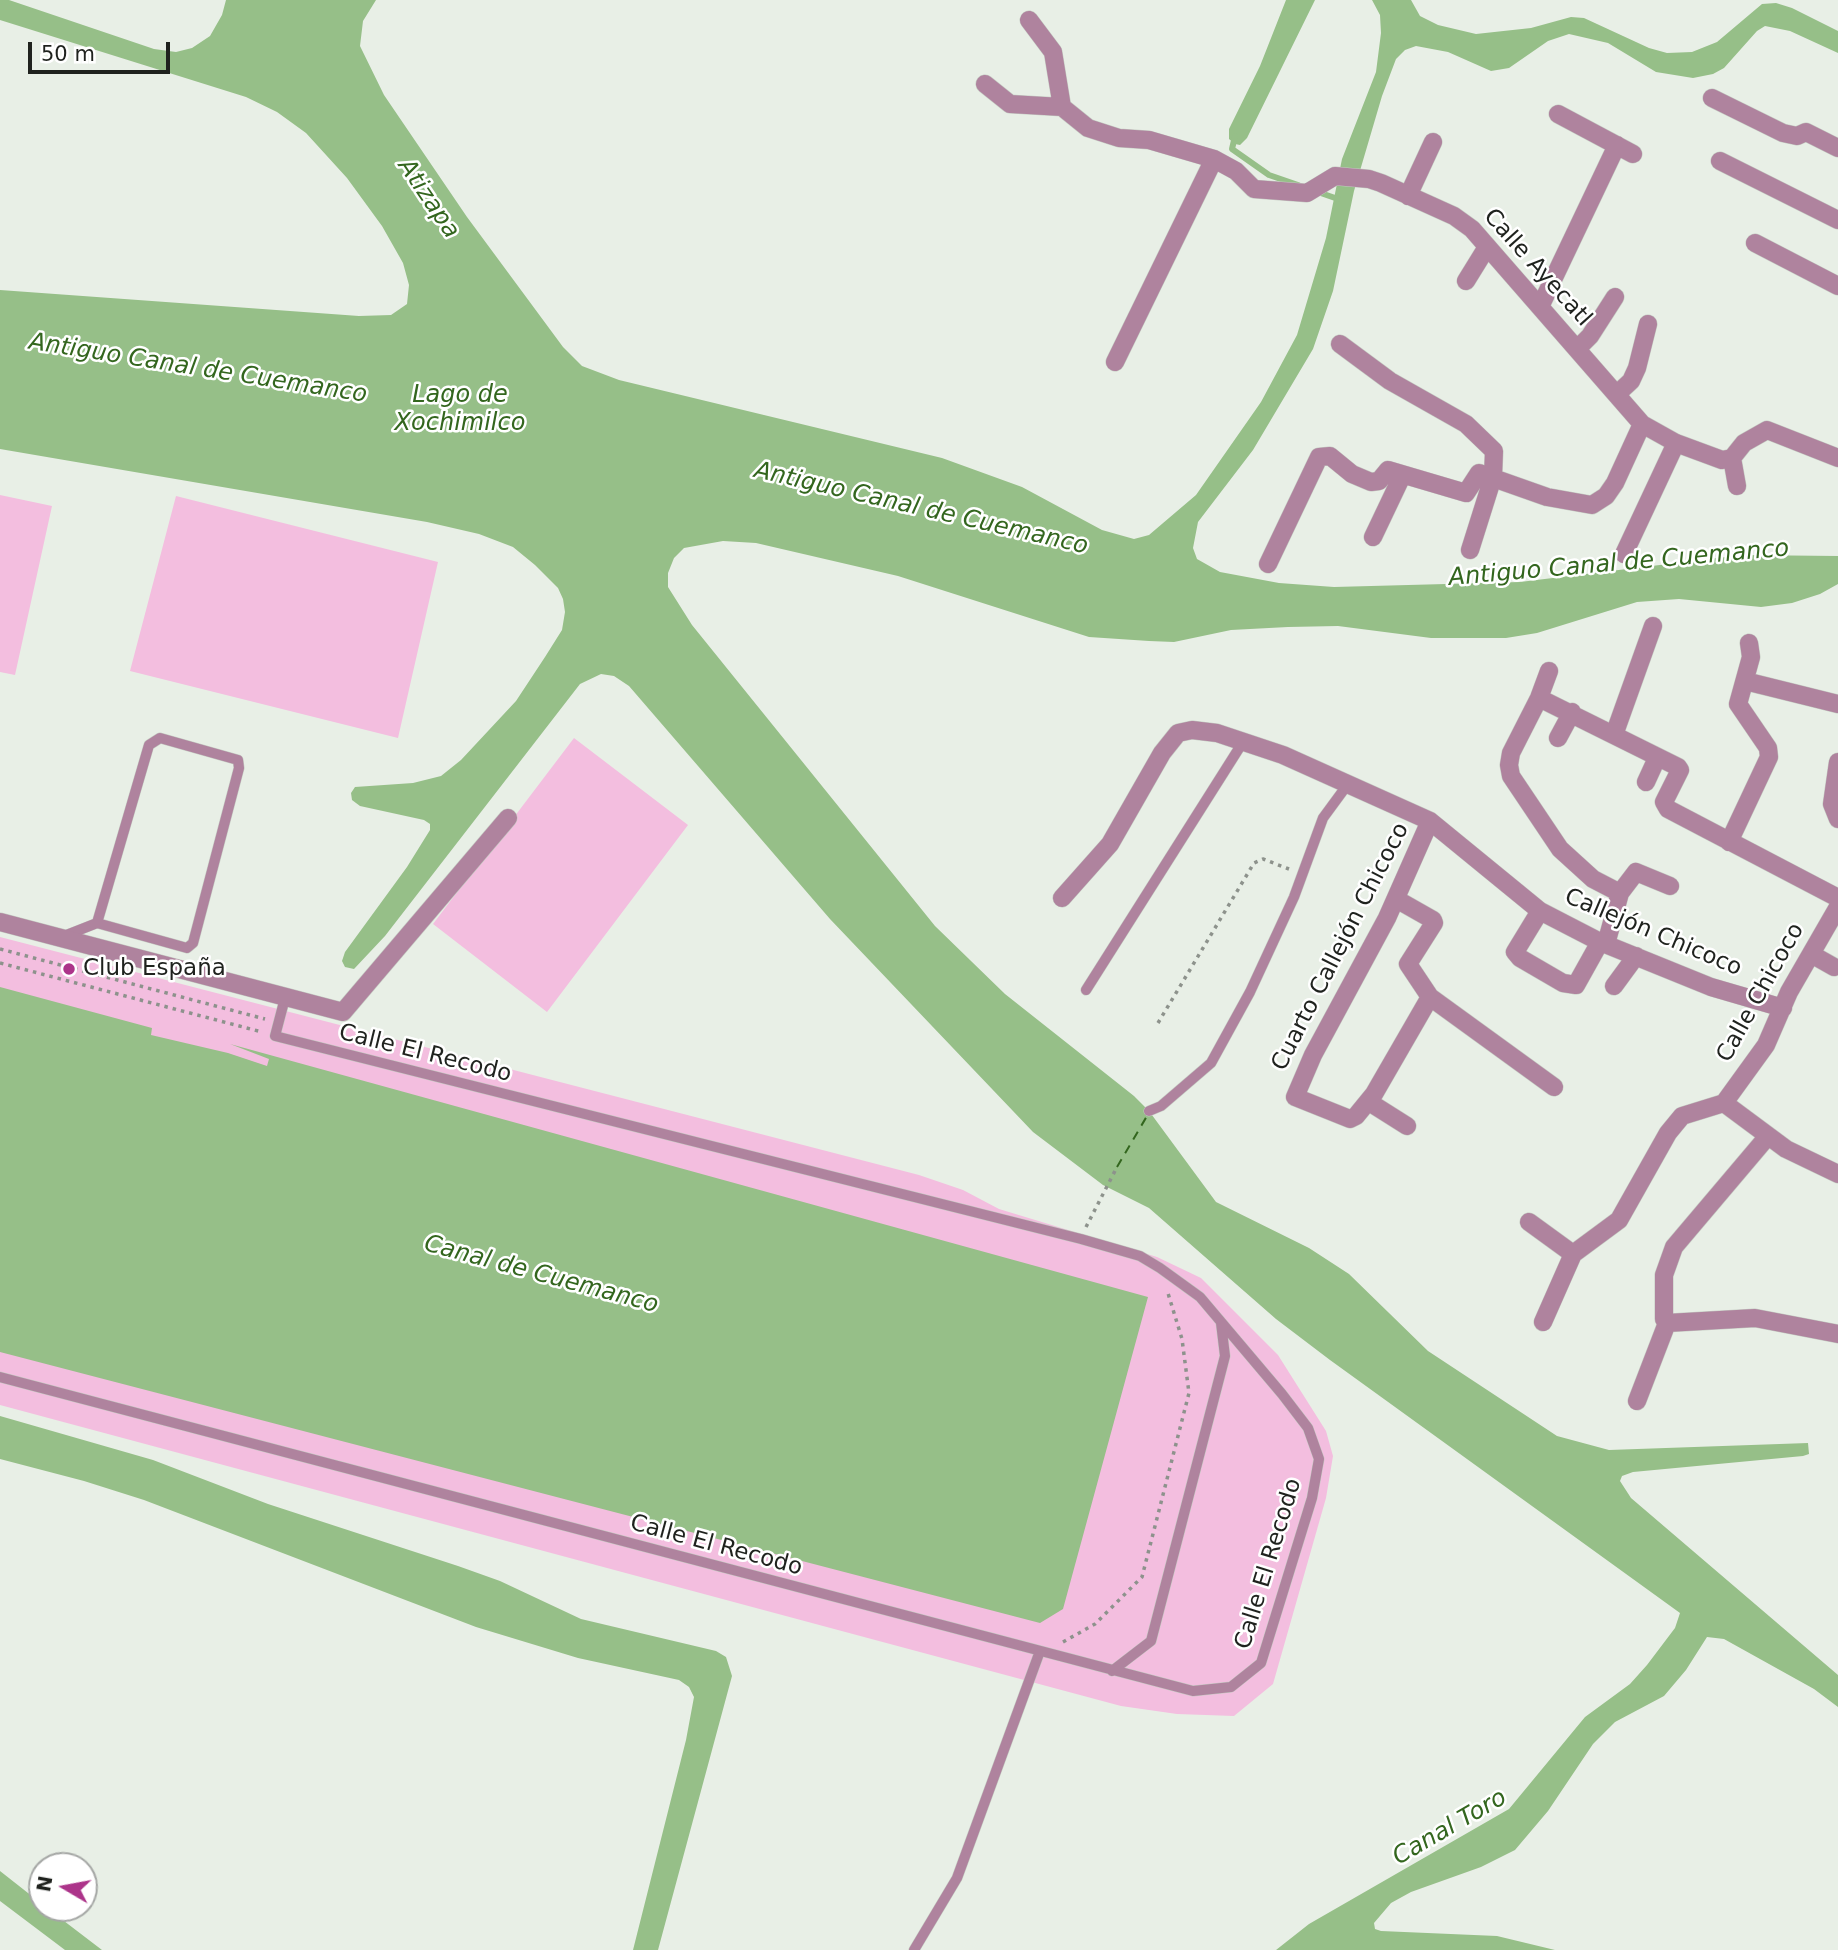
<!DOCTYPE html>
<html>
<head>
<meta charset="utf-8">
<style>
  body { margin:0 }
  #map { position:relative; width:1838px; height:1950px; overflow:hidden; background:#e8efe6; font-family:"DejaVu Sans",sans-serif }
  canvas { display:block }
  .north { position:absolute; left:28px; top:1852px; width:70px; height:70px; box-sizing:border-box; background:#fff; border:2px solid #a5a7a5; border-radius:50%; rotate:280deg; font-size:19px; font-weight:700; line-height:28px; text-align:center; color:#1f221e }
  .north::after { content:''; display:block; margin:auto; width:24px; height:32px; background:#ac348a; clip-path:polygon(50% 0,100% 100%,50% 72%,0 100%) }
  .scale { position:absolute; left:28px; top:42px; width:142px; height:32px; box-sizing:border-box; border:4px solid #1f221e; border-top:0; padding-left:9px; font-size:21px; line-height:24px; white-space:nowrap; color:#1f221e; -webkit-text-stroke:5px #fff; paint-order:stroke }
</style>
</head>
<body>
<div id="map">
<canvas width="1838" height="1950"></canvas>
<div class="north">N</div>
<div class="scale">50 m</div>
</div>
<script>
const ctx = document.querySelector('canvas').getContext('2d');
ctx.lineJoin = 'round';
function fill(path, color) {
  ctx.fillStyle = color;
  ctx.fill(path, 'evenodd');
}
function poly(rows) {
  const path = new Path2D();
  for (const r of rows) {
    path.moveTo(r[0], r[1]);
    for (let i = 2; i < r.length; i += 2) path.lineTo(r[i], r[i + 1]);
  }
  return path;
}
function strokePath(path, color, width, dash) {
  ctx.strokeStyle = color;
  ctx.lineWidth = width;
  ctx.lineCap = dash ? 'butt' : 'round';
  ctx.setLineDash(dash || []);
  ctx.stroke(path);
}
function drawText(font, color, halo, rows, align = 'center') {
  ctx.font = font + ' "DejaVu Sans",sans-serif';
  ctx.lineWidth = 5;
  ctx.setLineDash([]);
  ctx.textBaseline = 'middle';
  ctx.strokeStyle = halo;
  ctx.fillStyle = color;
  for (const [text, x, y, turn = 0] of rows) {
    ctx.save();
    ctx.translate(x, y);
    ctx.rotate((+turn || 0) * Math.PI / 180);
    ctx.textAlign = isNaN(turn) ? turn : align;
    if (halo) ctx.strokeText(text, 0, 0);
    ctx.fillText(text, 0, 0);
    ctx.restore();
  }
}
fill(poly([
  [0,495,52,506,15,675,0,672],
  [176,496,438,562,398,738,130,671],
  [574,738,688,825,547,1012,433,924],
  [0,937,919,1175,963,1190,999,1209,1157,1257,1201,1278,1278,1355,1326,1431,1333,1456,1326,1498,1273,1684,1234,1716,1177,1714,1121,1706,0,1405]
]), '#f3bedf');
fill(poly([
  [0,0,9,0,154,49,176,52,192,48,210,36,222,15,226,0,376,0,363,21,360,46,384,95,467,217,563,347,582,366,619,380,942,458,1022,487,1102,530,1134,539,1149,535,1196,495,1261,402,1297,335,1326,238,1342,159,1376,72,1381,33,1380,15,1372,0,1411,0,1420,16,1438,25,1476,34,1531,28,1571,17,1584,18,1649,48,1667,53,1692,52,1717,42,1762,4,1776,3,1792,8,1838,31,1838,53,1790,31,1765,26,1757,31,1724,68,1713,74,1693,78,1656,72,1608,43,1569,34,1548,41,1509,68,1491,71,1448,52,1416,46,1405,50,1396,59,1382,96,1354,191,1333,291,1313,349,1253,450,1198,522,1193,548,1197,559,1220,572,1279,583,1334,587,1520,582,1742,555,1838,556,1838,584,1820,594,1792,603,1761,607,1679,599,1637,602,1537,633,1506,638,1431,638,1338,626,1288,627,1231,630,1174,642,1149,641,1089,637,898,576,756,543,723,541,684,548,674,558,668,573,668,587,692,625,935,926,1005,994,1134,1096,1149,1111,1216,1202,1309,1248,1349,1274,1428,1351,1557,1436,1609,1450,1808,1443,1809,1454,1803,1456,1633,1472,1622,1476,1620,1481,1631,1498,1838,1675,1838,1707,1814,1689,1724,1639,1707,1637,1686,1670,1664,1696,1615,1722,1593,1744,1548,1811,1515,1850,1481,1867,1411,1892,1391,1903,1374,1923,1375,1929,1381,1931,1497,1936,1555,1950,1276,1950,1309,1924,1509,1809,1585,1717,1630,1684,1647,1665,1675,1628,1680,1613,1330,1360,1276,1319,1149,1208,1103,1185,1033,1132,830,919,629,686,614,676,601,674,580,684,385,936,354,969,345,967,342,961,345,952,407,867,430,830,430,824,424,820,360,806,352,800,351,793,355,787,413,783,441,776,461,760,516,701,545,657,562,630,565,612,563,599,558,588,535,565,513,547,479,534,427,522,0,449,0,290,359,316,391,315,407,304,409,285,403,263,382,226,347,178,306,133,277,112,246,97,0,20],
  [1286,0,1315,0,1247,138,1240,145,1235,144,1229,139,1229,129,1260,66],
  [0,987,152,1028,151,1035,228,1053,267,1066,269,1059,230,1044,1148,1297,1063,1609,1040,1623,0,1352],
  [0,1416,153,1460,268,1504,458,1566,500,1581,581,1619,716,1651,726,1657,732,1676,658,1950,633,1950,686,1740,694,1697,689,1687,679,1680,578,1658,476,1627,144,1500,84,1481,0,1459],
  [0,1871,42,1904,42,1908,47,1908,102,1950,65,1950,0,1901]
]), '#96bf88');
strokePath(poly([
  [1235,136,1232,149,1269,175,1298,185],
  [1315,191,1338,199]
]), '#96bf88', 6);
strokePath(poly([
  [1117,1167,1147,1116]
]), '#33661e', 2, [9, 7]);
const service = poly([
  [64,936,97,923,187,948,193,943,239,768,238,760,160,738,149,745,97,923],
  [1086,990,1243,742],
  [1149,1111,1161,1106,1211,1063,1250,992,1294,897,1323,818,1348,784],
  [0,1377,1193,1691,1231,1687,1261,1663,1312,1498,1319,1459,1308,1428,1282,1394,1200,1297,1160,1268,1140,1256,1081,1239,275,1036,285,998],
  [1112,1671,1151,1641,1225,1356,1221,1323],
  [914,1950,957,1878,1040,1651]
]);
const minor = poly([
  [1029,20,1053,52,1062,107],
  [985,84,1010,104,1062,107,1088,128,1119,138,1149,140,1214,159,1236,171,1254,189,1307,193,1335,176,1369,179,1381,183,1454,216,1472,229,1642,424,1676,443,1722,460,1732,458,1744,443,1767,430,1838,458],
  [1712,98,1783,133,1797,136,1806,132,1838,148],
  [1558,114,1633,154],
  [1720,161,1838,220],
  [1408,196,1433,142],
  [1755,243,1838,286],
  [1466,281,1487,247],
  [1540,307,1617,145],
  [1340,344,1390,381,1466,424,1494,451,1493,477,1470,550],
  [1577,349,1590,336,1615,297],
  [1115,362,1214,159],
  [1617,394,1631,381,1637,368,1648,324],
  [1732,458,1737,486],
  [1373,537,1402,476],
  [1624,554,1676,443],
  [1268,564,1319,457,1330,456,1352,474,1371,482,1379,481,1388,470,1466,493,1479,473,1547,497,1592,505,1606,496,1615,483,1642,424],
  [1549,671,1539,698,1511,753,1509,765,1511,776,1560,849,1593,879,1620,893,1606,944],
  [1745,681,1838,704],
  [1539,698,1678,767,1680,770,1664,802,1668,809,1838,898],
  [1614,735,1653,626],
  [1558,738,1572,712],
  [1838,762,1832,804,1838,819],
  [1646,782,1657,758],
  [1430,821,1387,918,1313,1055,1295,1097,1350,1119,1356,1116,1374,1094,1430,997],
  [1729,842,1769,757,1768,748,1738,704,1751,657,1749,643],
  [1620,893,1636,872,1670,886],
  [1062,898,1110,844,1162,753,1178,733,1192,730,1217,733,1283,755,1430,821,1540,911,1600,942,1711,987,1783,1008],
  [1396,899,1433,920,1434,923,1408,964,1430,997,1554,1087],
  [1540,911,1515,952,1520,958,1563,983,1576,985,1600,942],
  [0,922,343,1012,508,818],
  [1811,954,1834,967],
  [1614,986,1636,956],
  [1369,1102,1407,1126],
  [1724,1103,1766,1045,1789,992,1838,907],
  [1724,1103,1786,1149,1838,1174],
  [1529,1222,1573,1254],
  [1573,1254,1619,1220,1668,1133,1682,1116,1724,1103],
  [1543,1322,1573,1254],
  [1667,1323,1664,1319,1664,1275,1674,1247,1768,1136],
  [1667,1323,1755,1318,1838,1334],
  [1637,1401,1667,1323]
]);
strokePath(service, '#c4cac2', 11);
strokePath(minor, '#c4cac2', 19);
strokePath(poly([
  [0,949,265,1019],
  [0,963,262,1032],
  [1158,1023,1254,863,1263,859,1289,869],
  [1086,1227,1117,1167],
  [1063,1642,1095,1624,1142,1577,1189,1393,1182,1339,1167,1290]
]), '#8d928c', 3.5, [3.5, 5]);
strokePath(service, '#af839e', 10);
strokePath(minor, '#af839e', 18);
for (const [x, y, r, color] of [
  [69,969,7,"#ac348a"]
]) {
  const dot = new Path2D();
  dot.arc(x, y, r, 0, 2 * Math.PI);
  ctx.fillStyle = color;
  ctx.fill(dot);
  strokePath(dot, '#fff', 2.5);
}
drawText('23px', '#1f221e', '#fff', [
  ["Calle Ayecatl",1537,268,48],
  ["Callejón Chicoco",1653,933,23],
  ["Cuarto Callejón Chicoco",1341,947,-63],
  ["Calle Chicoco",1761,993,-61],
  ["Calle El Recodo",425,1054,14],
  ["Calle El Recodo",716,1546,15],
  ["Calle El Recodo",1269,1564,-73]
]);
drawText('23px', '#1f221e', '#fff', [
  ["Club España",83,969]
], 'left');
drawText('italic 24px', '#33661e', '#fff', [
  ["Atizapa",428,199,56],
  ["Antiguo Canal de Cuemanco",198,369,9],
  ["Lago de",460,396],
  ["Xochimilco",460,424],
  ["Antiguo Canal de Cuemanco",921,509,13],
  ["Antiguo Canal de Cuemanco",1619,564,-5],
  ["Canal de Cuemanco",541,1275,15],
  ["Canal Toro",1450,1828,-30]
]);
</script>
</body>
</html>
